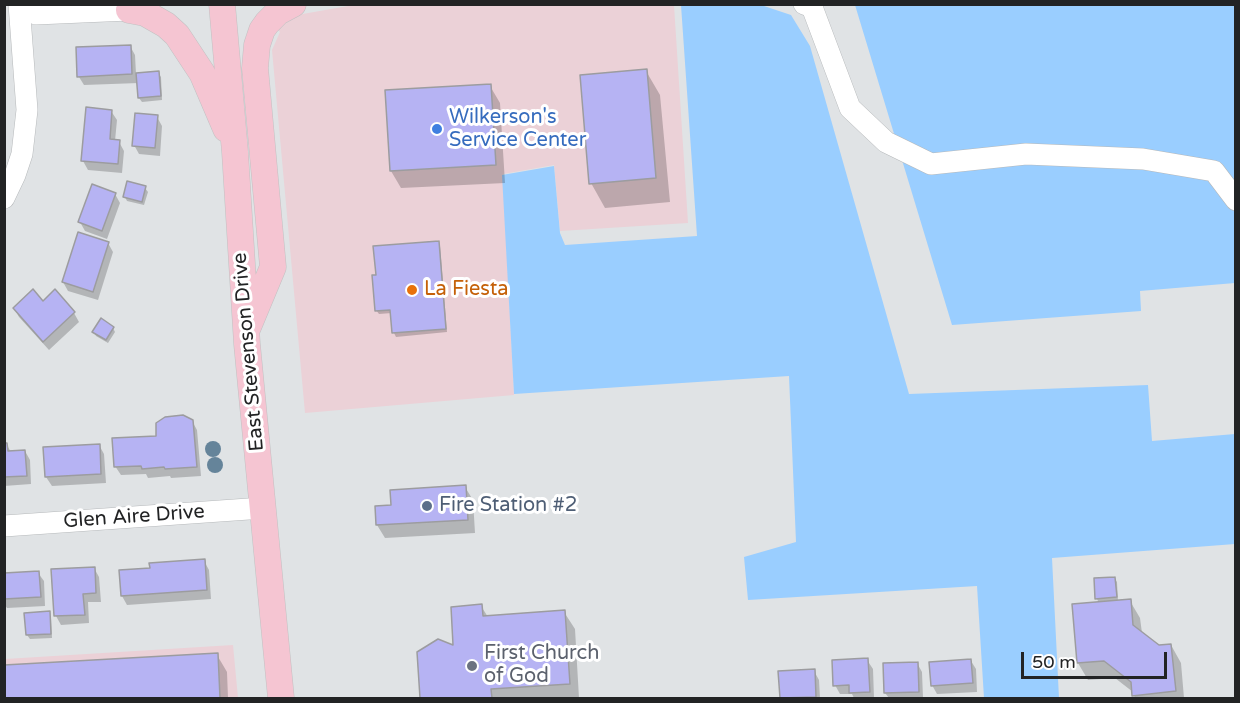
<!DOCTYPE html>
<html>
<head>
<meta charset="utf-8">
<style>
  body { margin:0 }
  #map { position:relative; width:1240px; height:703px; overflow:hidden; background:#e0e3e5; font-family:"Varela Round",sans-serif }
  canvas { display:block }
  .frame { position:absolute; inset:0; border:6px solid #222324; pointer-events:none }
  .scale { position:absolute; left:1021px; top:652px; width:146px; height:27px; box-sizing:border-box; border:3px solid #222324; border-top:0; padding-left:8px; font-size:18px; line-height:21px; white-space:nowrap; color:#222324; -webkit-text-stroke:4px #fff; paint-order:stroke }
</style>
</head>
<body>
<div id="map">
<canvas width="1240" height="703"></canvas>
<div class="frame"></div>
<div class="scale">50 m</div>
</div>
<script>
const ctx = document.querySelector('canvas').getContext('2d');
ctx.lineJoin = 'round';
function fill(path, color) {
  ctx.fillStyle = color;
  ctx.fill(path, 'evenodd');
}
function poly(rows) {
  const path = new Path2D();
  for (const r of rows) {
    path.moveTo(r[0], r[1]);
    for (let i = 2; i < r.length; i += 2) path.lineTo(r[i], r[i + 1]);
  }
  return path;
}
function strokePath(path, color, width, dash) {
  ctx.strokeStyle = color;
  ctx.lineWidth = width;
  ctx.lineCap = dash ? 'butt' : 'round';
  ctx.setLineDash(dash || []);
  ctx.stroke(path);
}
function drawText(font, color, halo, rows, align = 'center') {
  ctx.font = font + ' "Varela Round",sans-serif';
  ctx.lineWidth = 6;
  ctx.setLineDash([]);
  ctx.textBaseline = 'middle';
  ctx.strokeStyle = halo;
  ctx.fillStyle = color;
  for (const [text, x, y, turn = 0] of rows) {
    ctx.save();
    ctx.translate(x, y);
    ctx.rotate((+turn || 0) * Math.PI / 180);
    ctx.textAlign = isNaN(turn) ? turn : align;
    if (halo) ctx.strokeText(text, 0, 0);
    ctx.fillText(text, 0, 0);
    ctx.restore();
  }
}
fill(poly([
  [378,4,674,5,688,223,560,231,554,165,503,174,514,395,305,413,272,50,280,32,277,29,297,15,348,6],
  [233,645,238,698,5,698,5,659]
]), '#ebd1d7');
fill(poly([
  [681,5,761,5,791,15,810,46,909,394,1148,385,1152,441,1235,434,1235,544,1052,558,1059,698,984,698,977,586,748,600,744,557,796,542,789,376,514,394,502,175,554,166,560,233,565,245,697,236],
  [855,5,1235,5,1235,283,1140,291,1141,311,952,325]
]), '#9aceff');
fill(poly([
  [130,46,135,55,136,74,158,73,161,77,162,100,142,102,139,98,139,83,84,85,79,77],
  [646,71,660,95,670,202,605,208,591,183],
  [490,86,500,103,505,183,401,188,391,171],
  [111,111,117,120,115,141,119,142,124,151,122,173,88,170,83,161],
  [157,117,162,126,160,156,139,154,134,145],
  [145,188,148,192,144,205,127,201,125,197],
  [115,194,120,203,107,239,85,231,80,222],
  [438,242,440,246,447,332,396,337,394,333,392,313,379,314,376,310],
  [108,243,113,252,98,300,68,291,63,282],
  [55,292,74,313,79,322,49,350,19,317,14,308,42,303],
  [113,328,115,332,108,343,96,336,94,332],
  [192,421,197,430,201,476,171,478,170,476,148,478,146,474,121,475,115,466,158,438],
  [6,444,11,452,25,451,30,460,31,484,4,486,4,445],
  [99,445,104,454,106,483,52,486,46,477],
  [465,487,473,500,475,533,385,538,377,525,376,507,392,506],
  [204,561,209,570,211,599,127,605,122,596,151,569],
  [94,568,99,577,101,602,88,602,89,623,61,625,56,616,53,571],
  [38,573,44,581,45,606,7,608,4,604,4,574],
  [1114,578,1117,582,1118,602,1130,601,1140,618,1142,633,1158,646,1171,645,1181,663,1184,698,1135,698,1133,692,1115,678,1088,680,1078,663,1099,603,1097,599,1095,580],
  [481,606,488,617,564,612,575,629,579,698,422,698,419,653,455,648],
  [49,613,51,617,52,638,30,639,27,635,26,614],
  [217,655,227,672,228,698,4,698,4,667],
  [867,660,873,669,874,698,854,698,852,694,840,694,835,685],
  [971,661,976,669,977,692,937,694,932,685],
  [917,663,922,672,923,698,889,698,885,693],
  [814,671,819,680,820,698,781,698,780,673]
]), '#0003');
const building = poly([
  [131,45,132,74,77,77,76,47,131,45],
  [647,69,656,178,589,184,580,75,647,69],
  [159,71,161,96,138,98,136,73,159,71],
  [491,84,496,165,390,171,385,90,491,84],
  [86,107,112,110,110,139,120,140,118,164,81,161,86,107],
  [135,113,158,115,155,148,132,146,135,113],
  [127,181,146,186,142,202,123,197,127,181],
  [92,184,116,193,102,231,78,222,92,184],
  [78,232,109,242,93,292,62,282,78,232],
  [439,241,446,329,392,333,390,310,375,311,372,275,376,275,373,246,439,241],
  [33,289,43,301,55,289,75,312,43,342,13,308,33,289],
  [101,318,114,327,106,340,92,332,101,318],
  [183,415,193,420,197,467,165,469,164,467,142,469,141,466,114,467,112,438,156,436,156,423,165,417,183,415],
  [4,443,7,443,8,451,25,450,27,476,4,477,4,443],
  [100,444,101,474,45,477,43,447,100,444],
  [466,485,468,520,376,525,375,506,391,505,390,490,466,485],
  [205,559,207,590,121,596,119,570,150,568,149,563,205,559],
  [95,567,96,593,83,594,85,615,54,616,51,569,95,567],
  [39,571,41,597,4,599,4,573,39,571],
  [1115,577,1117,597,1095,599,1094,578,1115,577],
  [1131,599,1133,625,1159,645,1171,644,1176,691,1132,696,1131,682,1104,661,1077,663,1072,604,1131,599],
  [482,604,483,616,565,610,570,684,491,689,492,698,420,698,417,652,438,639,453,645,451,607,482,604],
  [50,611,51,634,26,635,24,613,50,611],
  [218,653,220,698,4,698,4,665,218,653],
  [868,658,870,692,849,693,849,685,833,686,832,660,868,658],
  [971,659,973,683,931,686,929,662,971,659],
  [918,662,919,692,884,693,883,663,918,662],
  [815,669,816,697,780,698,778,671,815,669]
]);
fill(building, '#b6b3f3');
strokePath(building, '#9c9c9f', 1.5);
const minor = poly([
  [20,4,36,14,129,10,142,4],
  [804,4,812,7,850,108,886,142,931,164,1026,154,1143,159,1214,171,1236,200],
  [4,198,15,175,22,154,27,110,19,4],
  [4,526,263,508]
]);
const major = poly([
  [222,4,235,152,247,344,281,698],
  [129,10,145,13,166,25,177,35,202,73,226,129],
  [248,327,273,267,255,68,257,45,262,30,267,23,278,12,293,4]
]);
strokePath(minor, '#b6b9bb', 22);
strokePath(major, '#c1c1c2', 27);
strokePath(minor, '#fff', 21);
strokePath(major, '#f5c5d2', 26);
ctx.fillStyle = '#65849a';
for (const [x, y] of [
  [213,449],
  [215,465]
]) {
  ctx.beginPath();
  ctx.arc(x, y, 8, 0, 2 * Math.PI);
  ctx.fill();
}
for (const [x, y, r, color] of [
  [437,129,6,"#3f7fe0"],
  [412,290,6,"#e8710a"],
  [427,506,6,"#5c6f8a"],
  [472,666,6,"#6b7280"]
]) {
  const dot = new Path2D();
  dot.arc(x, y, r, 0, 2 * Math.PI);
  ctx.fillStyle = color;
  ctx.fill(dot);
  strokePath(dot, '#fff', 2);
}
drawText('20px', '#366cbe', '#fff', [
  ["Wilkerson's",449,118],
  ["Service Center",449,141]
], 'left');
drawText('20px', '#c56008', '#fff', [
  ["La Fiesta",424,290]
], 'left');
drawText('20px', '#222324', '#fff', [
  ["East Stevenson Drive",249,352,-95],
  ["Glen Aire Drive",134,517,-4]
]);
drawText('20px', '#4e5e75', '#fff', [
  ["Fire Station #2",439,506]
], 'left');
drawText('20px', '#5b616d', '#fff', [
  ["First Church",484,654],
  ["of God",484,677]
], 'left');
</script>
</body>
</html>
